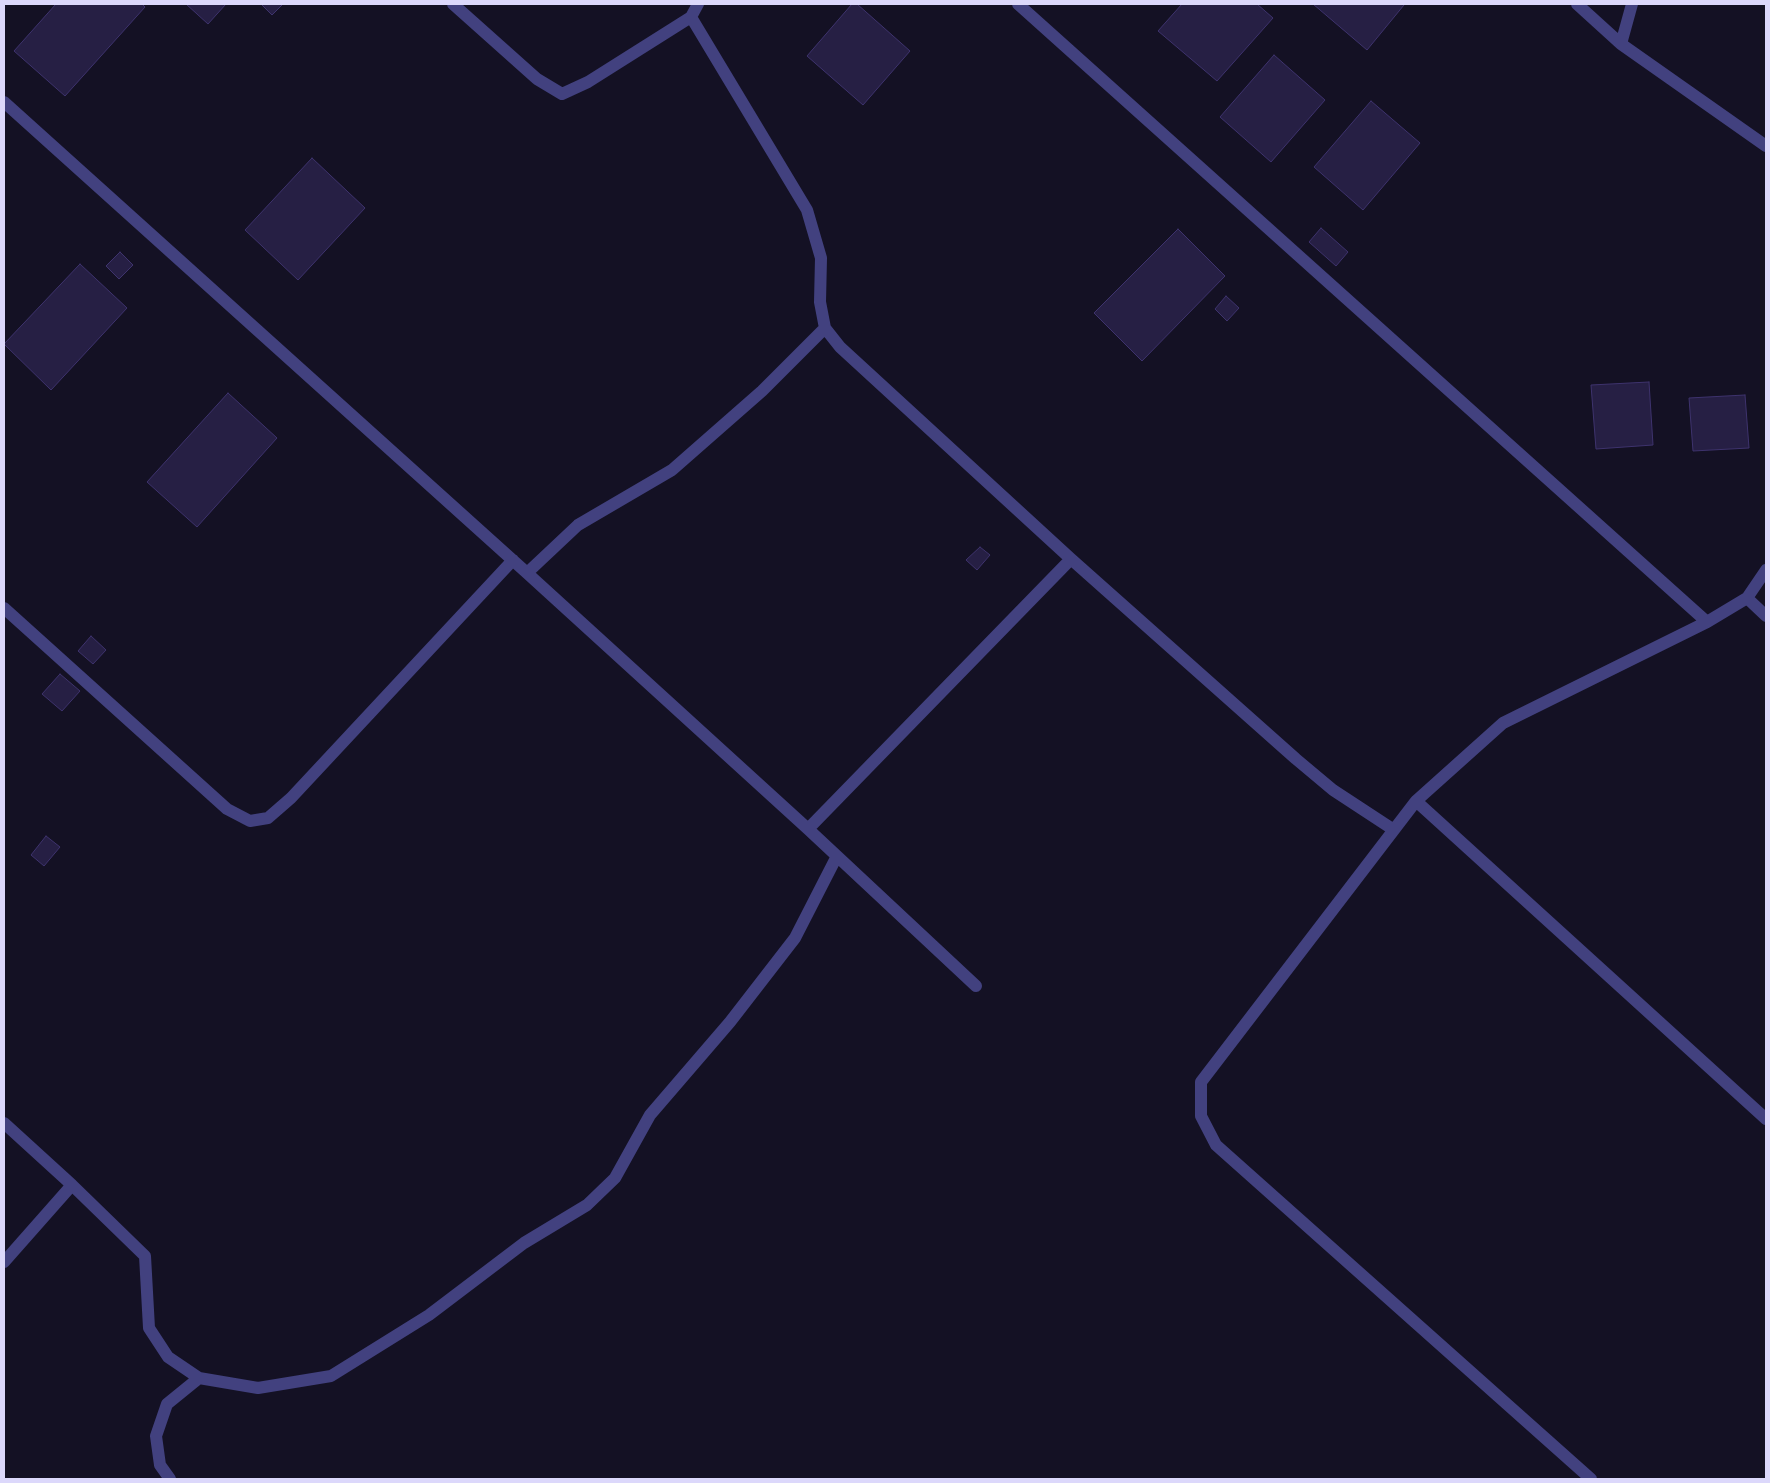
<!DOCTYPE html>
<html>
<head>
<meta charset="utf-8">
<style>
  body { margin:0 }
  #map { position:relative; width:1770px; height:1483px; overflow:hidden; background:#141124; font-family:Arial,sans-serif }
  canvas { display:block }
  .frame { position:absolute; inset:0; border:5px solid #dcd8fb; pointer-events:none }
</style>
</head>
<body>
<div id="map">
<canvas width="1770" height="1483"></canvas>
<div class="frame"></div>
</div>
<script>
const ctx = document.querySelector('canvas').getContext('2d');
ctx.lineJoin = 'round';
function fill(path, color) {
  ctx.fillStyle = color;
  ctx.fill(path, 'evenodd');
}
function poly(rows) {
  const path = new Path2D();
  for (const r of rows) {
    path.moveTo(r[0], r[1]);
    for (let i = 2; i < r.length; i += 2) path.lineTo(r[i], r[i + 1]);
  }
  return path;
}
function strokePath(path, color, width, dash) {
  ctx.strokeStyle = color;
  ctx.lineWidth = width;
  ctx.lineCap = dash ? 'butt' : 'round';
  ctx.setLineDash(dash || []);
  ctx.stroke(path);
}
const building = poly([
  [56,4,142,4,145,7,65,96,14,51,56,4],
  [186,4,226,4,208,24,186,4],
  [261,4,283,4,272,15,261,4],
  [852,4,857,4,910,51,863,105,807,56,852,4],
  [1182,4,1257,4,1273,18,1217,81,1158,31,1182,4],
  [1313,4,1403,4,1404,5,1367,50,1313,4],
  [1274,55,1325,100,1271,162,1220,117,1274,55],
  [1371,101,1420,143,1363,210,1314,167,1371,101],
  [312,158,365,208,298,280,245,230,312,158],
  [1321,228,1348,252,1336,266,1309,242,1321,228],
  [1178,229,1225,276,1142,361,1094,313,1178,229],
  [120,252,133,265,119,279,106,266,120,252],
  [80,264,127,308,51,390,4,344,80,264],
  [1226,296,1239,308,1227,321,1215,309,1226,296],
  [1649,382,1653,445,1596,449,1591,385,1649,382],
  [228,393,277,438,197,527,147,482,228,393],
  [1745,395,1749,448,1693,451,1689,398,1745,395],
  [980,547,990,555,977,570,966,560,980,547],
  [91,636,106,650,93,664,78,651,91,636],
  [60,674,80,691,62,711,42,694,60,674],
  [46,836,60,847,44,866,31,855,46,836]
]);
fill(building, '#261f44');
strokePath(building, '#3e336d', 1);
strokePath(poly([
  [453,4,537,79,562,94,588,82,691,17,698,4],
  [1018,4,1707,622],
  [1577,4,1621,44,1766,146],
  [691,17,807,210,821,258,820,302,825,328,840,347,1071,559,1296,759,1333,790,1394,830],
  [1621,44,1632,4],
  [4,102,527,573,808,829,976,986],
  [527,573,578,525,672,470,762,391,825,328],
  [1747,598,1766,616],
  [4,608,227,809,250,821,268,818,291,798,513,560],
  [1416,801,1766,1119],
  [808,829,1071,559],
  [4,1123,72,1185,145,1256,149,1328,168,1357,199,1378,258,1388,331,1376,429,1315,524,1243,587,1205,615,1178,650,1115,730,1022,795,938,837,856],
  [4,1262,72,1185],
  [170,1479,160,1465,156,1436,167,1404,199,1378],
  [1591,1479,1216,1145,1201,1116,1201,1082,1416,801,1503,723,1707,622,1747,598,1766,570]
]), '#42417f', 12);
</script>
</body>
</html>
